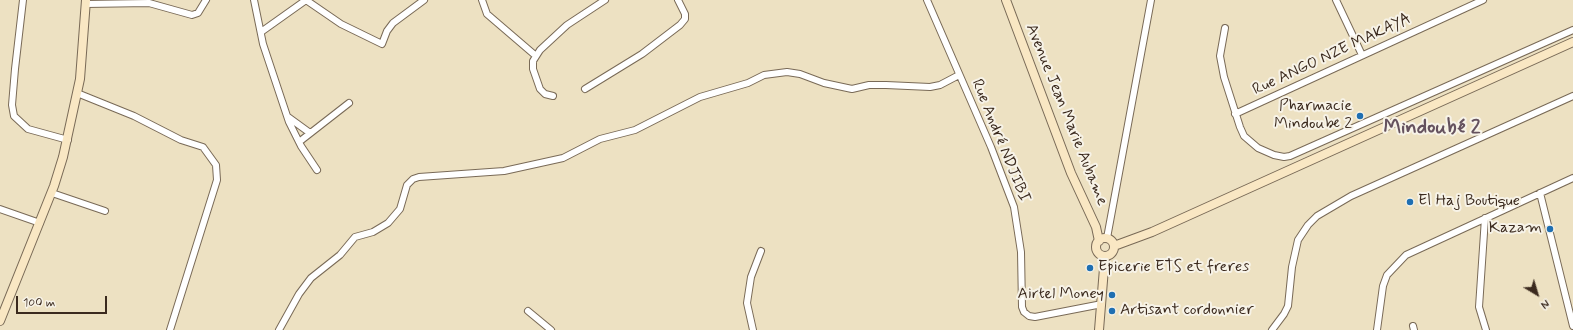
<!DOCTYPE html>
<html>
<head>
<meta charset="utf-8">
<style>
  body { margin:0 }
  #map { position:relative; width:1573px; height:330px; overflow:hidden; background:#ede1c2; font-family:Mynerve,sans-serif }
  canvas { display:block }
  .north { position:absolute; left:1517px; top:274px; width:40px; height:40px; -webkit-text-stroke:3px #f7f3e8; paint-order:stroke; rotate:142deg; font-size:11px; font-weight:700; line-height:16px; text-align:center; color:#3b2a1e }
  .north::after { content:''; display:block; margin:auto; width:14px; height:18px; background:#3b2a1e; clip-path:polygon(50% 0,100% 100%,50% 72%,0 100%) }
  .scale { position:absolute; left:16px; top:296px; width:91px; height:18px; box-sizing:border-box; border:2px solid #3b2a1e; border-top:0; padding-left:5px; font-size:12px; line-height:14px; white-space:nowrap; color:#3b2a1e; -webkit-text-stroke:3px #f7f3e8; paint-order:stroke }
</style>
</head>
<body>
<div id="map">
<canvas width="1573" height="330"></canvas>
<div class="north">N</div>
<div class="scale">100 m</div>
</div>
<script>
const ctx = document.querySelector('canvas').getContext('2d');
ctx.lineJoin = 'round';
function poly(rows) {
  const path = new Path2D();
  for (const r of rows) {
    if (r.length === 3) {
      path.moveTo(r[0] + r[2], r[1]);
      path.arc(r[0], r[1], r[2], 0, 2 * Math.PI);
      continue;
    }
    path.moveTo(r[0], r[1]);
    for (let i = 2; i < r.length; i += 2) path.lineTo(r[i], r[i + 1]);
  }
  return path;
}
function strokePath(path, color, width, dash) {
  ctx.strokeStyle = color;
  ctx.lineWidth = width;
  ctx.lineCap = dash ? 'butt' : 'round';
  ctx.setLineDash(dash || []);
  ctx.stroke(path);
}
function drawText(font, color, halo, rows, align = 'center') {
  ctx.font = font + ' Mynerve,sans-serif';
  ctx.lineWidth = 4;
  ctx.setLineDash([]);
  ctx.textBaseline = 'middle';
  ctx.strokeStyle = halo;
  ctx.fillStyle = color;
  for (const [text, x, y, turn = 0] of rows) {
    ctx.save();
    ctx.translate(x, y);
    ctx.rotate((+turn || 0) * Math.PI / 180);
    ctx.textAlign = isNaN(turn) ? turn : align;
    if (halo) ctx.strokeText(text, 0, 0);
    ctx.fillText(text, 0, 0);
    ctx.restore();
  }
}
const street = poly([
  [23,0,15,69,12,105,14,116,28,129,68,140],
  [254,0,263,44,289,122,301,146,317,170],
  [482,0,487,14,536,56],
  [927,0,991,147,1014,207,1021,252,1022,307,1024,312,1029,316,1035,317,1102,304],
  [1336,0,1362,55],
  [86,4,149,3,192,15,198,13,206,0],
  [1225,28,1220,56,1224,77,1240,127,1244,136,1258,148,1274,155,1284,157,1290,156,1573,30],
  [261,32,306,0,341,24,382,44,387,31,393,23,424,0],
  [585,89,642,54,680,25,685,19,685,14,678,0],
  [77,93,134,116,181,140,203,147,216,165,217,180,170,330],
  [553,96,545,94,540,89,533,69,533,61,540,50,567,25,605,0],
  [1235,114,1483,0],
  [288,117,310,133],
  [299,142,349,103],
  [52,193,105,211],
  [1540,193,1573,326],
  [0,209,40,223],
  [1485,218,1479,307,1486,330],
  [1107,238,1151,0],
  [528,311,551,330],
  [1413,326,1414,330],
  [279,330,299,294,311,278,340,255,355,237,373,232,388,223,400,209,407,185,413,179,419,177,504,171,563,158,600,139,635,130,700,97,748,83,764,75,787,72,800,74,824,83,852,89,869,85,886,85,930,87,940,85,959,75],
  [753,330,747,303,751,277,761,251],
  [1272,330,1284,314,1288,306,1292,267,1298,240,1308,225,1317,216,1351,196,1573,96],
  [1377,330,1383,286,1387,275,1406,255,1573,178]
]);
const secondary = poly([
  [1006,0,1071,173,1096,227,1099,241],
  [1105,247,9],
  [1114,246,1152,232,1573,42],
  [0,321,54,186,63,157,80,79,86,0],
  [1099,330,1105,256]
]);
strokePath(street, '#796a57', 8);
strokePath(secondary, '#796a57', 10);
strokePath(street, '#fff', 6);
strokePath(secondary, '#f9e7c3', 8);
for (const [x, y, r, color] of [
  [1360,116,4,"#1f6fb2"],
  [1410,202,4,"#1f6fb2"],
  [1550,229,4,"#1f6fb2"],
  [1090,268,4,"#1f6fb2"],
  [1112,295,4,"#1f6fb2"],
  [1112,311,4,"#1f6fb2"]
]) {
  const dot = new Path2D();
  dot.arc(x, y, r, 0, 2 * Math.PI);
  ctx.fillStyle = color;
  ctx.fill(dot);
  strokePath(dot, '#f7f3e8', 1.5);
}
drawText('16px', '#3b2a1e', '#f7f3e8', [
  ["Rue ANGO NZE MAKAYA",1332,55,-25],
  ["Avenue Jean Marie Aubame",1066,115,68],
  ["Rue André NDJIBI",1000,141,68]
]);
drawText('16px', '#3b2a1e', '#f7f3e8', [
  ["Pharmacie",1352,107],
  ["Mindoube 2",1352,125],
  ["El Haj Boutique",1418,202,"left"],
  ["Kazam",1542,229],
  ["Epicerie ETS et freres",1098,268,"left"],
  ["Airtel Money",1104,295],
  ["Artisant cordonnier",1120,311,"left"]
], 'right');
drawText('bold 20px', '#65525e', '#f7f3e8', [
  ["Mindoubé 2",1432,129]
]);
</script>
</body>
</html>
